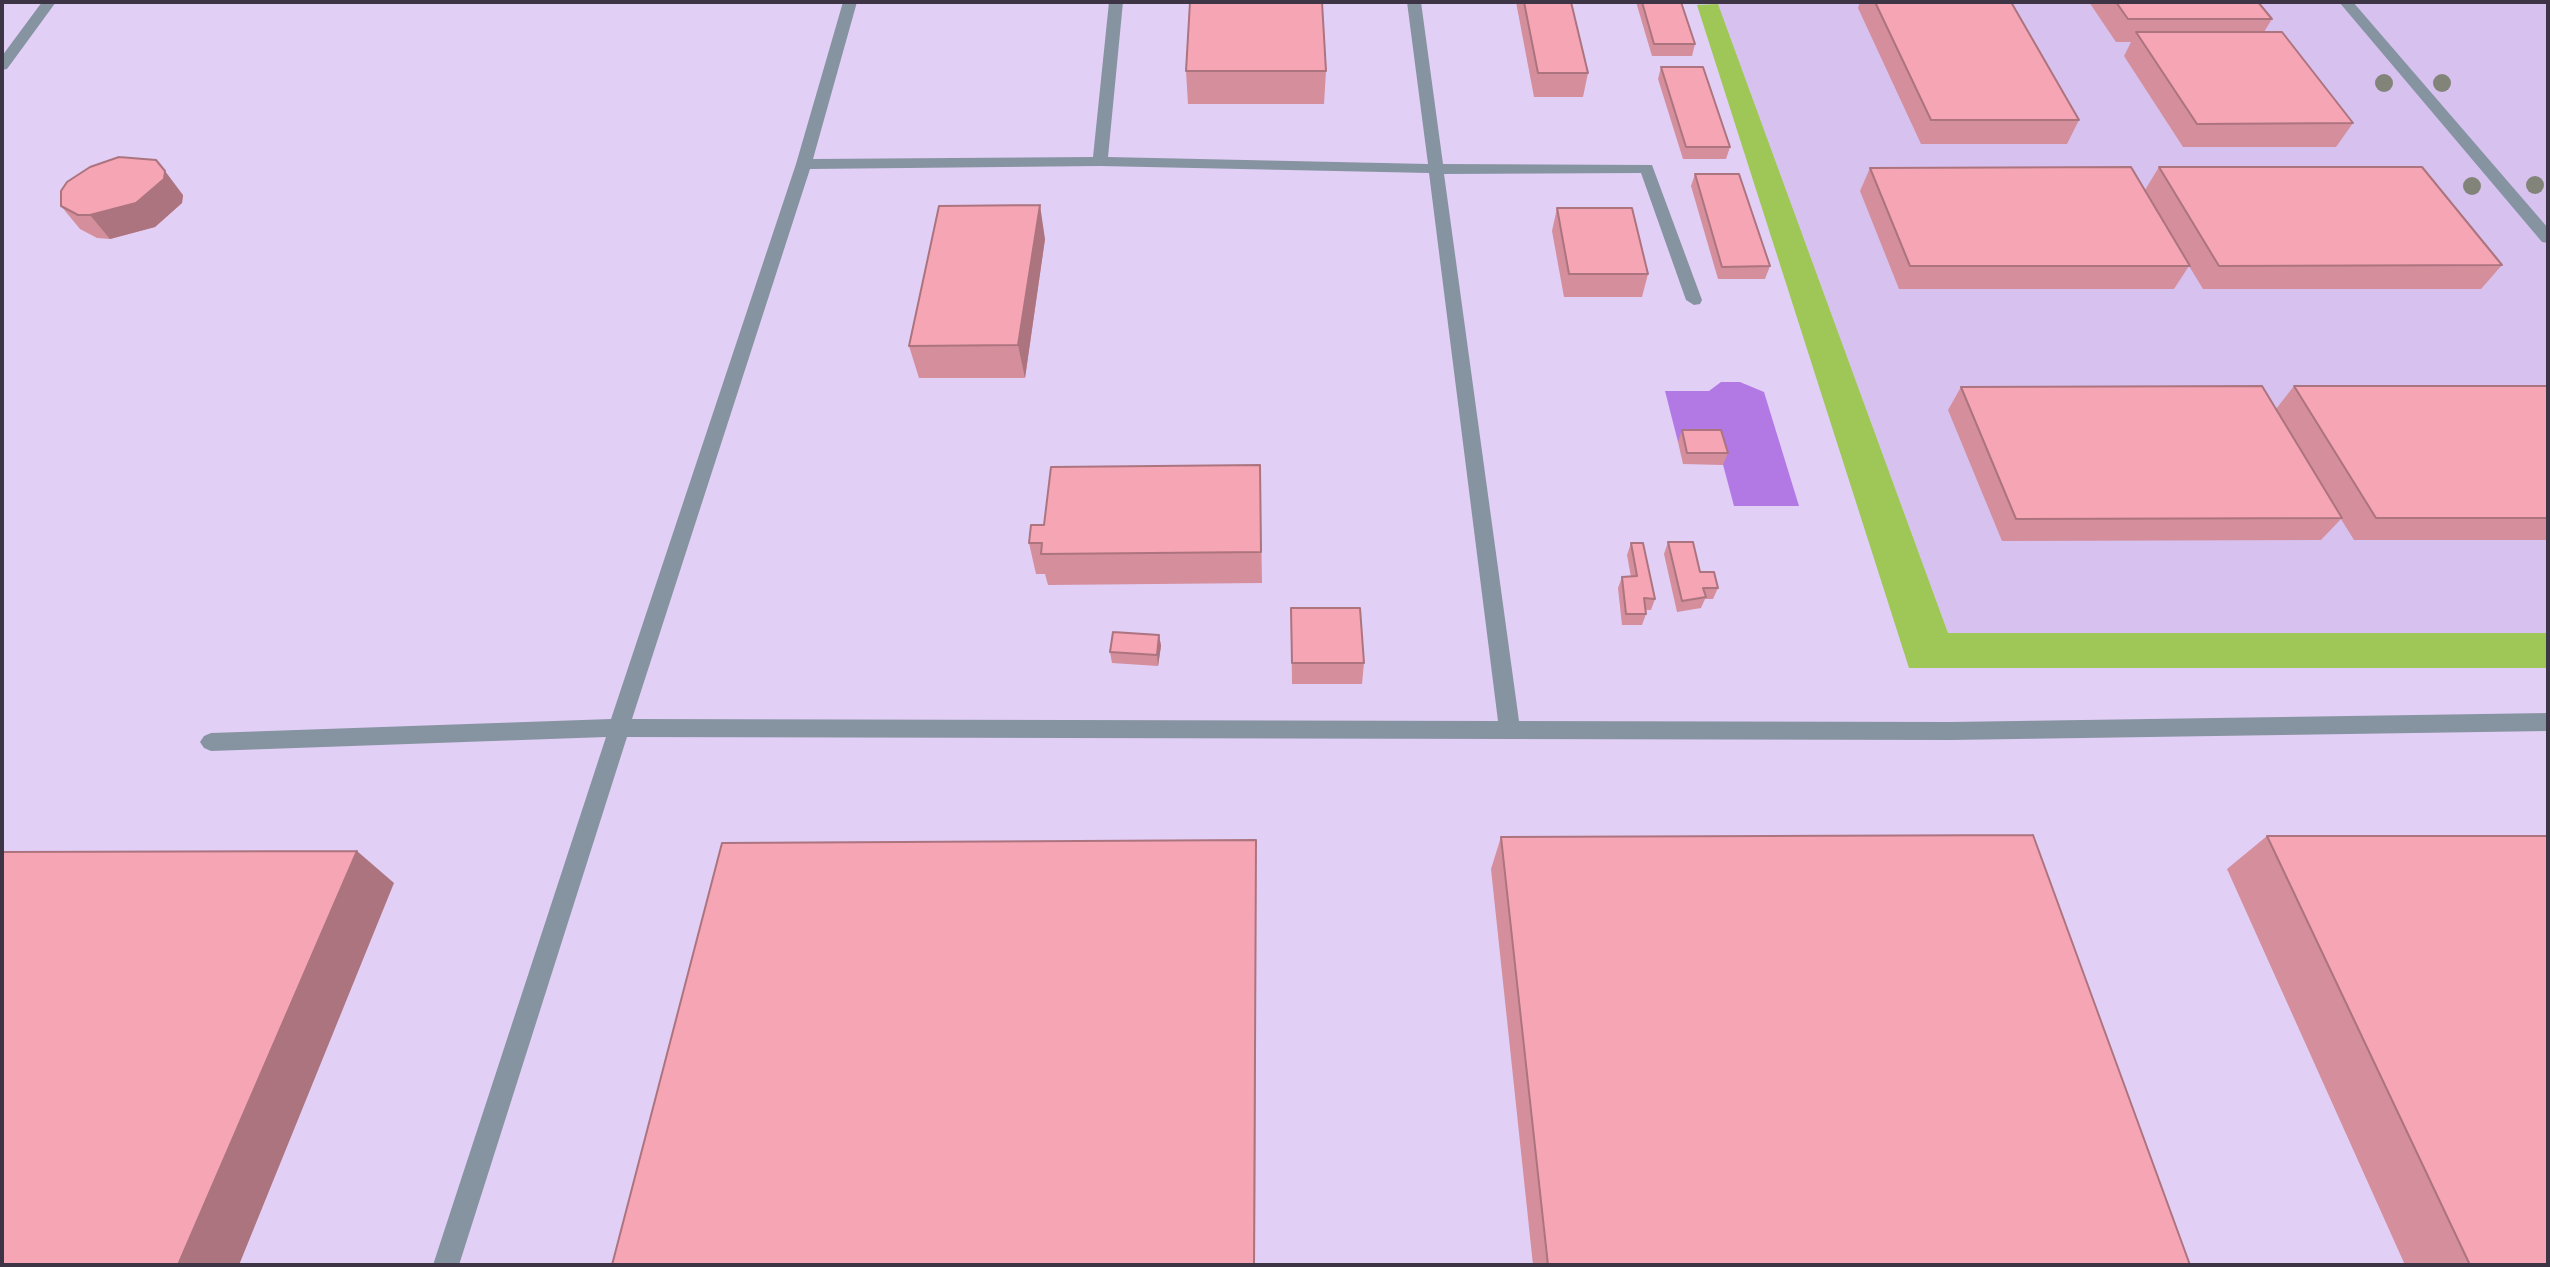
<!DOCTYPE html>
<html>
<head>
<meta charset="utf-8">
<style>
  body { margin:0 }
  #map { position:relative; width:2550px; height:1267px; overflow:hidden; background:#e2cff6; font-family:"IBM Plex Sans",sans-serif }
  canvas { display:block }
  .frame { position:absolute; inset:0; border:4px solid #3d3545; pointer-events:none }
</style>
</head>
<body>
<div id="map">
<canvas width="2550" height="1267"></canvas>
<div class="frame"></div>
</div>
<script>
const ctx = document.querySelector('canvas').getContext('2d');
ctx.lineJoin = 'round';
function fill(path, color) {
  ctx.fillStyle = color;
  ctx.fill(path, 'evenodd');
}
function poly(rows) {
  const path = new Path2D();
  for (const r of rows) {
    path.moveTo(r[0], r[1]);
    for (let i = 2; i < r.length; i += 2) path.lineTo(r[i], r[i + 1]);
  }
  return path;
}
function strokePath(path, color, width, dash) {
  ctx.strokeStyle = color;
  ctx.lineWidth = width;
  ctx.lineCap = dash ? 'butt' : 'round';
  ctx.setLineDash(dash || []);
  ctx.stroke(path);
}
fill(poly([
  [1696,2,2548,2,2548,633,1948,633,1718,4,1697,5]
]), '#d7c2ef');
fill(poly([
  [1718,4,1948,633,2548,633,2548,668,1909,668,1697,5]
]), '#9ec757');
fill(poly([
  [1721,382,1740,382,1764,392,1799,506,1734,506,1717,442,1678,442,1665,391,1709,391]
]), '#b279e5');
fill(poly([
  [42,2,56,2,7,69,2,70,2,56,42,2],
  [843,2,857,2,813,159,1093,157,1109,2,1123,2,1108,157,1428,164,1407,2,1421,2,1443,164,1652,165,1702,300,1700,304,1694,305,1686,300,1641,173,1444,174,1519,721,1950,722,2548,713,2548,731,1950,740,627,737,459,1265,433,1265,606,737,211,751,204,748,200,742,204,736,211,733,611,719,796,164,843,2],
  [1100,166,1429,173,1498,721,632,719,810,169,1100,166],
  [2339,2,2353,2,2548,228,2548,243,2542,242,2339,2]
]), '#8694a1');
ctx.fillStyle = '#828479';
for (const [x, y] of [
  [2384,83],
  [2442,83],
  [2535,185],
  [2472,186]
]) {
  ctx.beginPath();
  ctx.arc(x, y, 9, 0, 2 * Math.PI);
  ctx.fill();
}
fill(poly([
  [1516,2,1571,2,1588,73,1583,97,1534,97],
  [1636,2,1681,2,1695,44,1692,56,1652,56],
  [1860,2,2011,2,2079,120,2067,144,1921,144,1858,8],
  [2089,2,2258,2,2272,19,2264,32,2353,123,2336,147,2183,147,2124,56,2131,42,2116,42],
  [1661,67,1730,147,1726,159,1683,159,1658,79],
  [1186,71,1326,71,1324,104,1188,104],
  [2159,167,2502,265,2481,289,2203,289,2189,266,2174,289,1899,289,1860,191,1870,168,2145,190],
  [1695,174,1770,266,1765,279,1718,279,1691,186],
  [183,195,182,203,155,227,110,239,97,238,80,229,61,206],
  [1557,208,1648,274,1642,297,1564,297,1552,231],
  [1045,239,1025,378,919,378,909,346],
  [2294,386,2548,386,2548,540,2354,540,2341,519,2321,540,2002,541,1948,410,1961,387,2276,409],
  [1682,430,1728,453,1723,465,1683,464,1678,442],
  [1260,465,1262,583,1048,585,1045,574,1036,574,1029,543],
  [1668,542,1718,588,1713,599,1705,599,1701,608,1677,612,1664,554],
  [1631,543,1655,599,1651,610,1645,610,1646,614,1642,625,1622,625,1618,588,1622,577,1631,577,1627,555],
  [1291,608,1364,663,1362,684,1292,684],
  [1159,635,1161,646,1158,666,1112,663,1110,652],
  [2267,836,2548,1265,2405,1265,2227,869],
  [1501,837,2190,1265,1533,1265,1491,869]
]), '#d48e9c');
fill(poly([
  [165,171,183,195,182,203,155,227,110,239,90,215],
  [1040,205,1045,239,1025,378,1018,345],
  [1159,635,1161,646,1158,666,1157,655],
  [1256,840,1255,1265,1254,1265],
  [357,851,394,883,239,1265,178,1265]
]), '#ac747f');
const building = poly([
  [1190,2,1322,2,1326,71,1186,71,1190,2],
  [1524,2,1571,2,1588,73,1538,73,1524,2],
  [1642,2,1681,2,1695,44,1654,44,1642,2],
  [1875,2,2011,2,2079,120,1931,120,1875,2],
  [2116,2,2258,2,2272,19,2128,19,2116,2],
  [2136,32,2282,32,2353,123,2197,124,2136,32],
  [1661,67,1703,67,1730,147,1686,147,1661,67],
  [119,157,156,160,165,171,164,179,136,203,90,215,78,215,61,206,61,191,67,182,90,167,119,157],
  [2131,167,2190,266,1910,266,1870,168,2131,167],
  [2159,167,2422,167,2502,265,2219,266,2159,167],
  [1695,174,1739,174,1770,266,1722,267,1695,174],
  [1040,205,1018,345,909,346,939,206,1040,205],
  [1557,208,1632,208,1648,274,1569,274,1557,208],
  [2262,386,2342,518,2016,519,1961,387,2262,386],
  [2294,386,2548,386,2548,518,2376,518,2294,386],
  [1682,430,1721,430,1728,453,1687,453,1682,430],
  [1260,465,1261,552,1041,554,1042,543,1029,543,1031,525,1044,525,1051,467,1260,465],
  [1668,542,1693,542,1700,572,1714,572,1718,588,1703,588,1706,597,1682,601,1668,542],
  [1631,543,1643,543,1655,599,1644,598,1646,614,1626,614,1622,577,1637,576,1631,543],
  [1291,608,1360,608,1364,663,1292,663,1291,608],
  [1113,632,1159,635,1157,655,1110,652,1113,632],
  [2033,835,2190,1265,1548,1265,1501,837,2033,835],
  [2267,836,2548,836,2548,1265,2470,1265,2267,836],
  [1256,840,1254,1265,612,1265,722,843,1256,840],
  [357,851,178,1265,2,1265,2,852,357,851]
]);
fill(building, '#f6a5b5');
strokePath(building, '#ac747f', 2);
</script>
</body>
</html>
